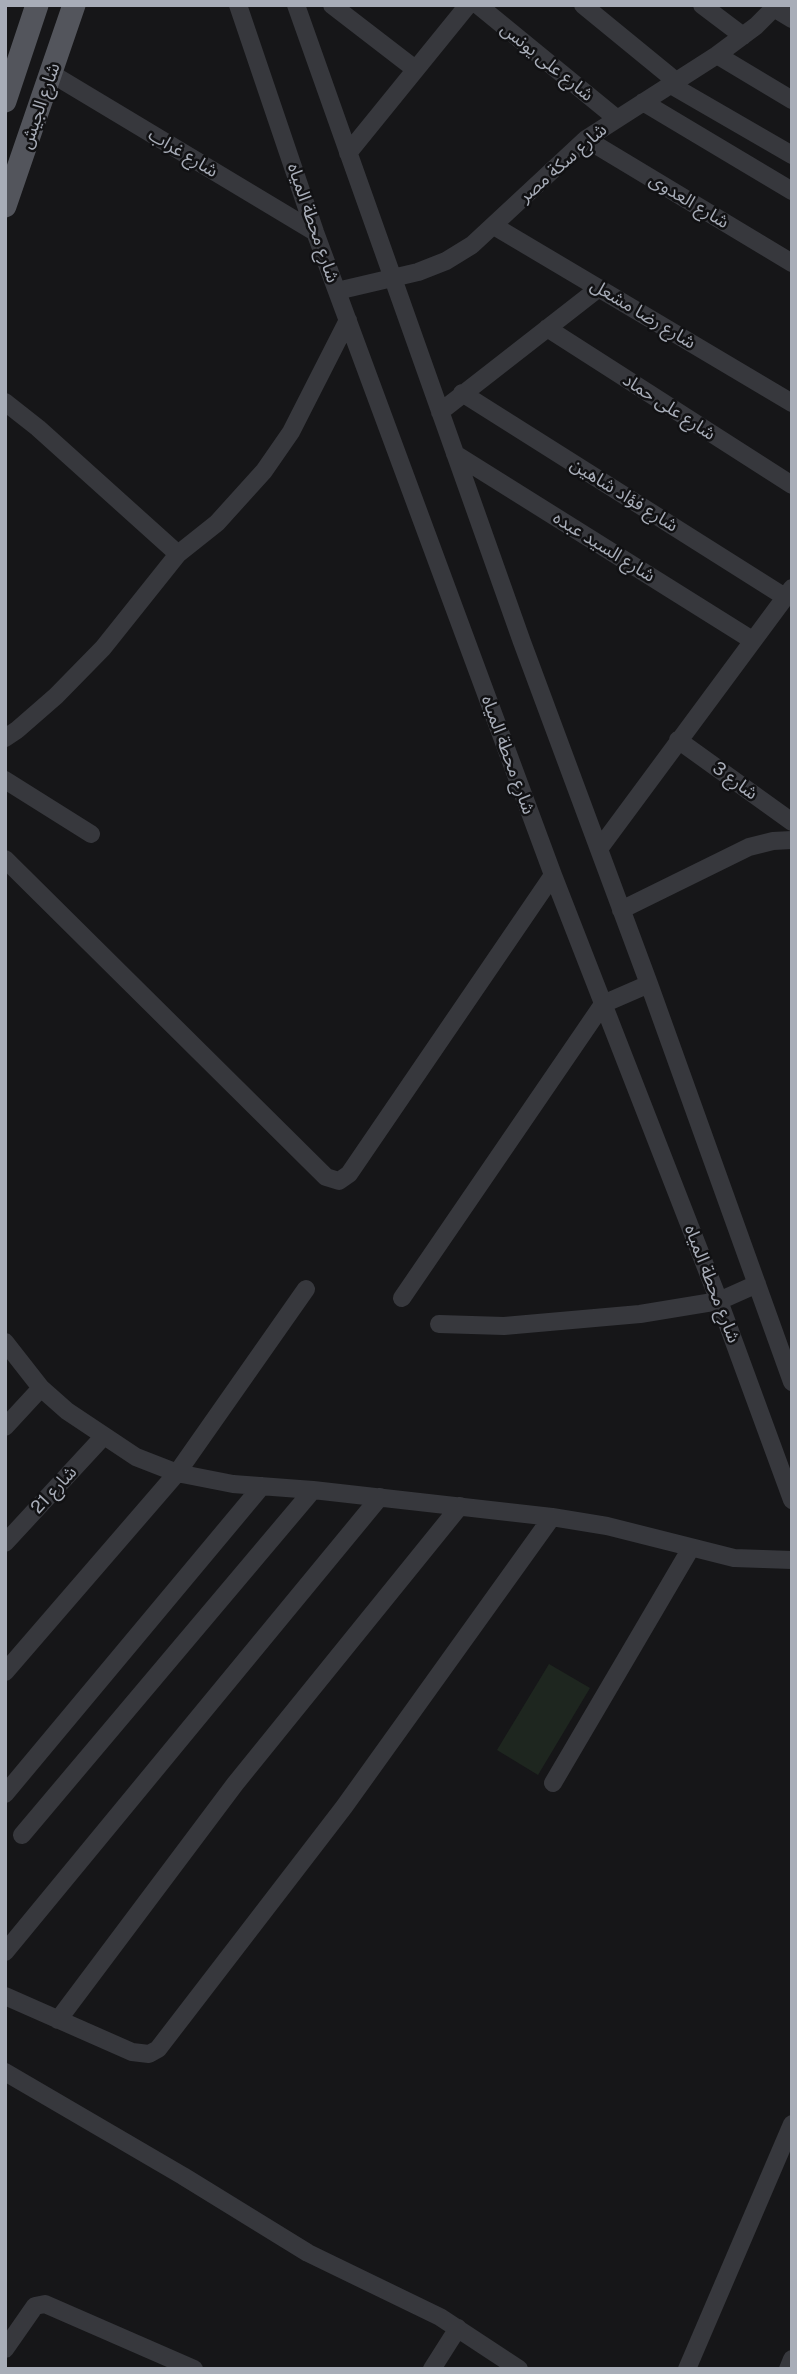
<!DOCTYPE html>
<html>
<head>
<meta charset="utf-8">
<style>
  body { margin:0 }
  #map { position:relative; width:797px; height:2374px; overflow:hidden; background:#161618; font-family:"Public Sans",sans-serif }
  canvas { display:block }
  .frame { position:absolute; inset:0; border:7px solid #a8adb8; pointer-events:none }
</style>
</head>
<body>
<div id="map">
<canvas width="797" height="2374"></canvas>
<div class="frame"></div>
</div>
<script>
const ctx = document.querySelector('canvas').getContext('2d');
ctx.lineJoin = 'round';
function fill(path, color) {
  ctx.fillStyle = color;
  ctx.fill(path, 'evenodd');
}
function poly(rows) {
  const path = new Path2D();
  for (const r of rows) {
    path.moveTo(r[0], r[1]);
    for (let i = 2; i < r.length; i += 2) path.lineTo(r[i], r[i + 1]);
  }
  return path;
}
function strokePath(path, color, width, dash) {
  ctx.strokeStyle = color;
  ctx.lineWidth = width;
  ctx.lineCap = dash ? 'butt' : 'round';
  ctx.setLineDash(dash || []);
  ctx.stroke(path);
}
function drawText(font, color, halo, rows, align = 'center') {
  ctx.font = font + ' "Public Sans","Noto Sans Arabic",sans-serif';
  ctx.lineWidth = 5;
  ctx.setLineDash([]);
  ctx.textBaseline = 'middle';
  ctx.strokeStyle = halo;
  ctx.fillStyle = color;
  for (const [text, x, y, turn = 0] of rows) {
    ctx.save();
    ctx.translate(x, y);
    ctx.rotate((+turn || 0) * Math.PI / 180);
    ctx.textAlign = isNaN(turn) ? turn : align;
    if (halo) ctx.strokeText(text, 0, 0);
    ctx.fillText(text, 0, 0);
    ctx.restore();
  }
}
fill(poly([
  [549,1664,590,1688,538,1775,497,1750]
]), '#1e261f');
strokePath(poly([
  [238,5,315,232,553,875,719,1301,792,1500],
  [296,5,522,642,649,984,792,1382],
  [332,5,415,69],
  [478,5,616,118],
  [583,5,677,82],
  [702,5,743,36],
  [774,8,792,19],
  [717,55,792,100],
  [52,74,315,232],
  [671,85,792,155],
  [643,102,792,191],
  [586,139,792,263],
  [348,153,468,5],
  [494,226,792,403],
  [337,291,418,272,446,261,472,245,586,139,717,55,756,26,777,5],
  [547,328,792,485],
  [462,393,785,597],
  [5,402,38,428,178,554],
  [440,412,599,288],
  [455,454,752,640],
  [5,738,17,730,56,696,103,648,178,554,217,523,264,471,291,432,348,320],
  [678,740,792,822],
  [5,780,91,834],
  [599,849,792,588],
  [5,859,326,1177,339,1181,349,1174,553,875],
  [621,910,749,847,773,841,792,840],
  [402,1298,603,1004,649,984],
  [439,1324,504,1326,640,1314,719,1301,757,1284],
  [5,1342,41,1388,67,1411,136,1457,177,1473,233,1484,313,1490,552,1517,607,1526,734,1558,792,1560],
  [5,1427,41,1388],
  [5,1543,103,1437],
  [5,1672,177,1473,306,1289],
  [553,1783,691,1548],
  [5,1794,262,1486],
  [22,1835,313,1490],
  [5,1952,380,1497],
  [5,1996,132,2052,149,2054,158,2049,344,1807,552,1517],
  [58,2020,235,1784,460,1506],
  [5,2072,183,2176,308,2253,440,2317,519,2369],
  [5,2349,35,2306,45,2304,194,2369],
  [432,2369,458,2328],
  [687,2369,792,2124],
  [788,2369,792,2359]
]), '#37383d', 18);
strokePath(poly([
  [5,101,37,5],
  [5,206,74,5]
]), '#53555c', 23);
drawText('18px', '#a8adb8', '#111113', [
  ["شارع على يونس",547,62,39],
  ["شارع الجيش",40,106,-71],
  ["شارع غراب",183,153,31],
  ["شارع سكة مصر",563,163,-41],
  ["شارع العدوى",689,201,31],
  ["شارع محطة المياه",313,223,71],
  ["شارع رضا مشعل",643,314,31],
  ["شارع على حماد",669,407,33],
  ["شارع فؤاد شاهين",624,495,32],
  ["شارع السيد عبده",604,547,32],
  ["شارع محطة المياه",508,755,70],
  ["شارع 3",735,781,36],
  ["شارع محطة المياه",712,1284,69],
  ["شارع 21",54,1490,-47]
]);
</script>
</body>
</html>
